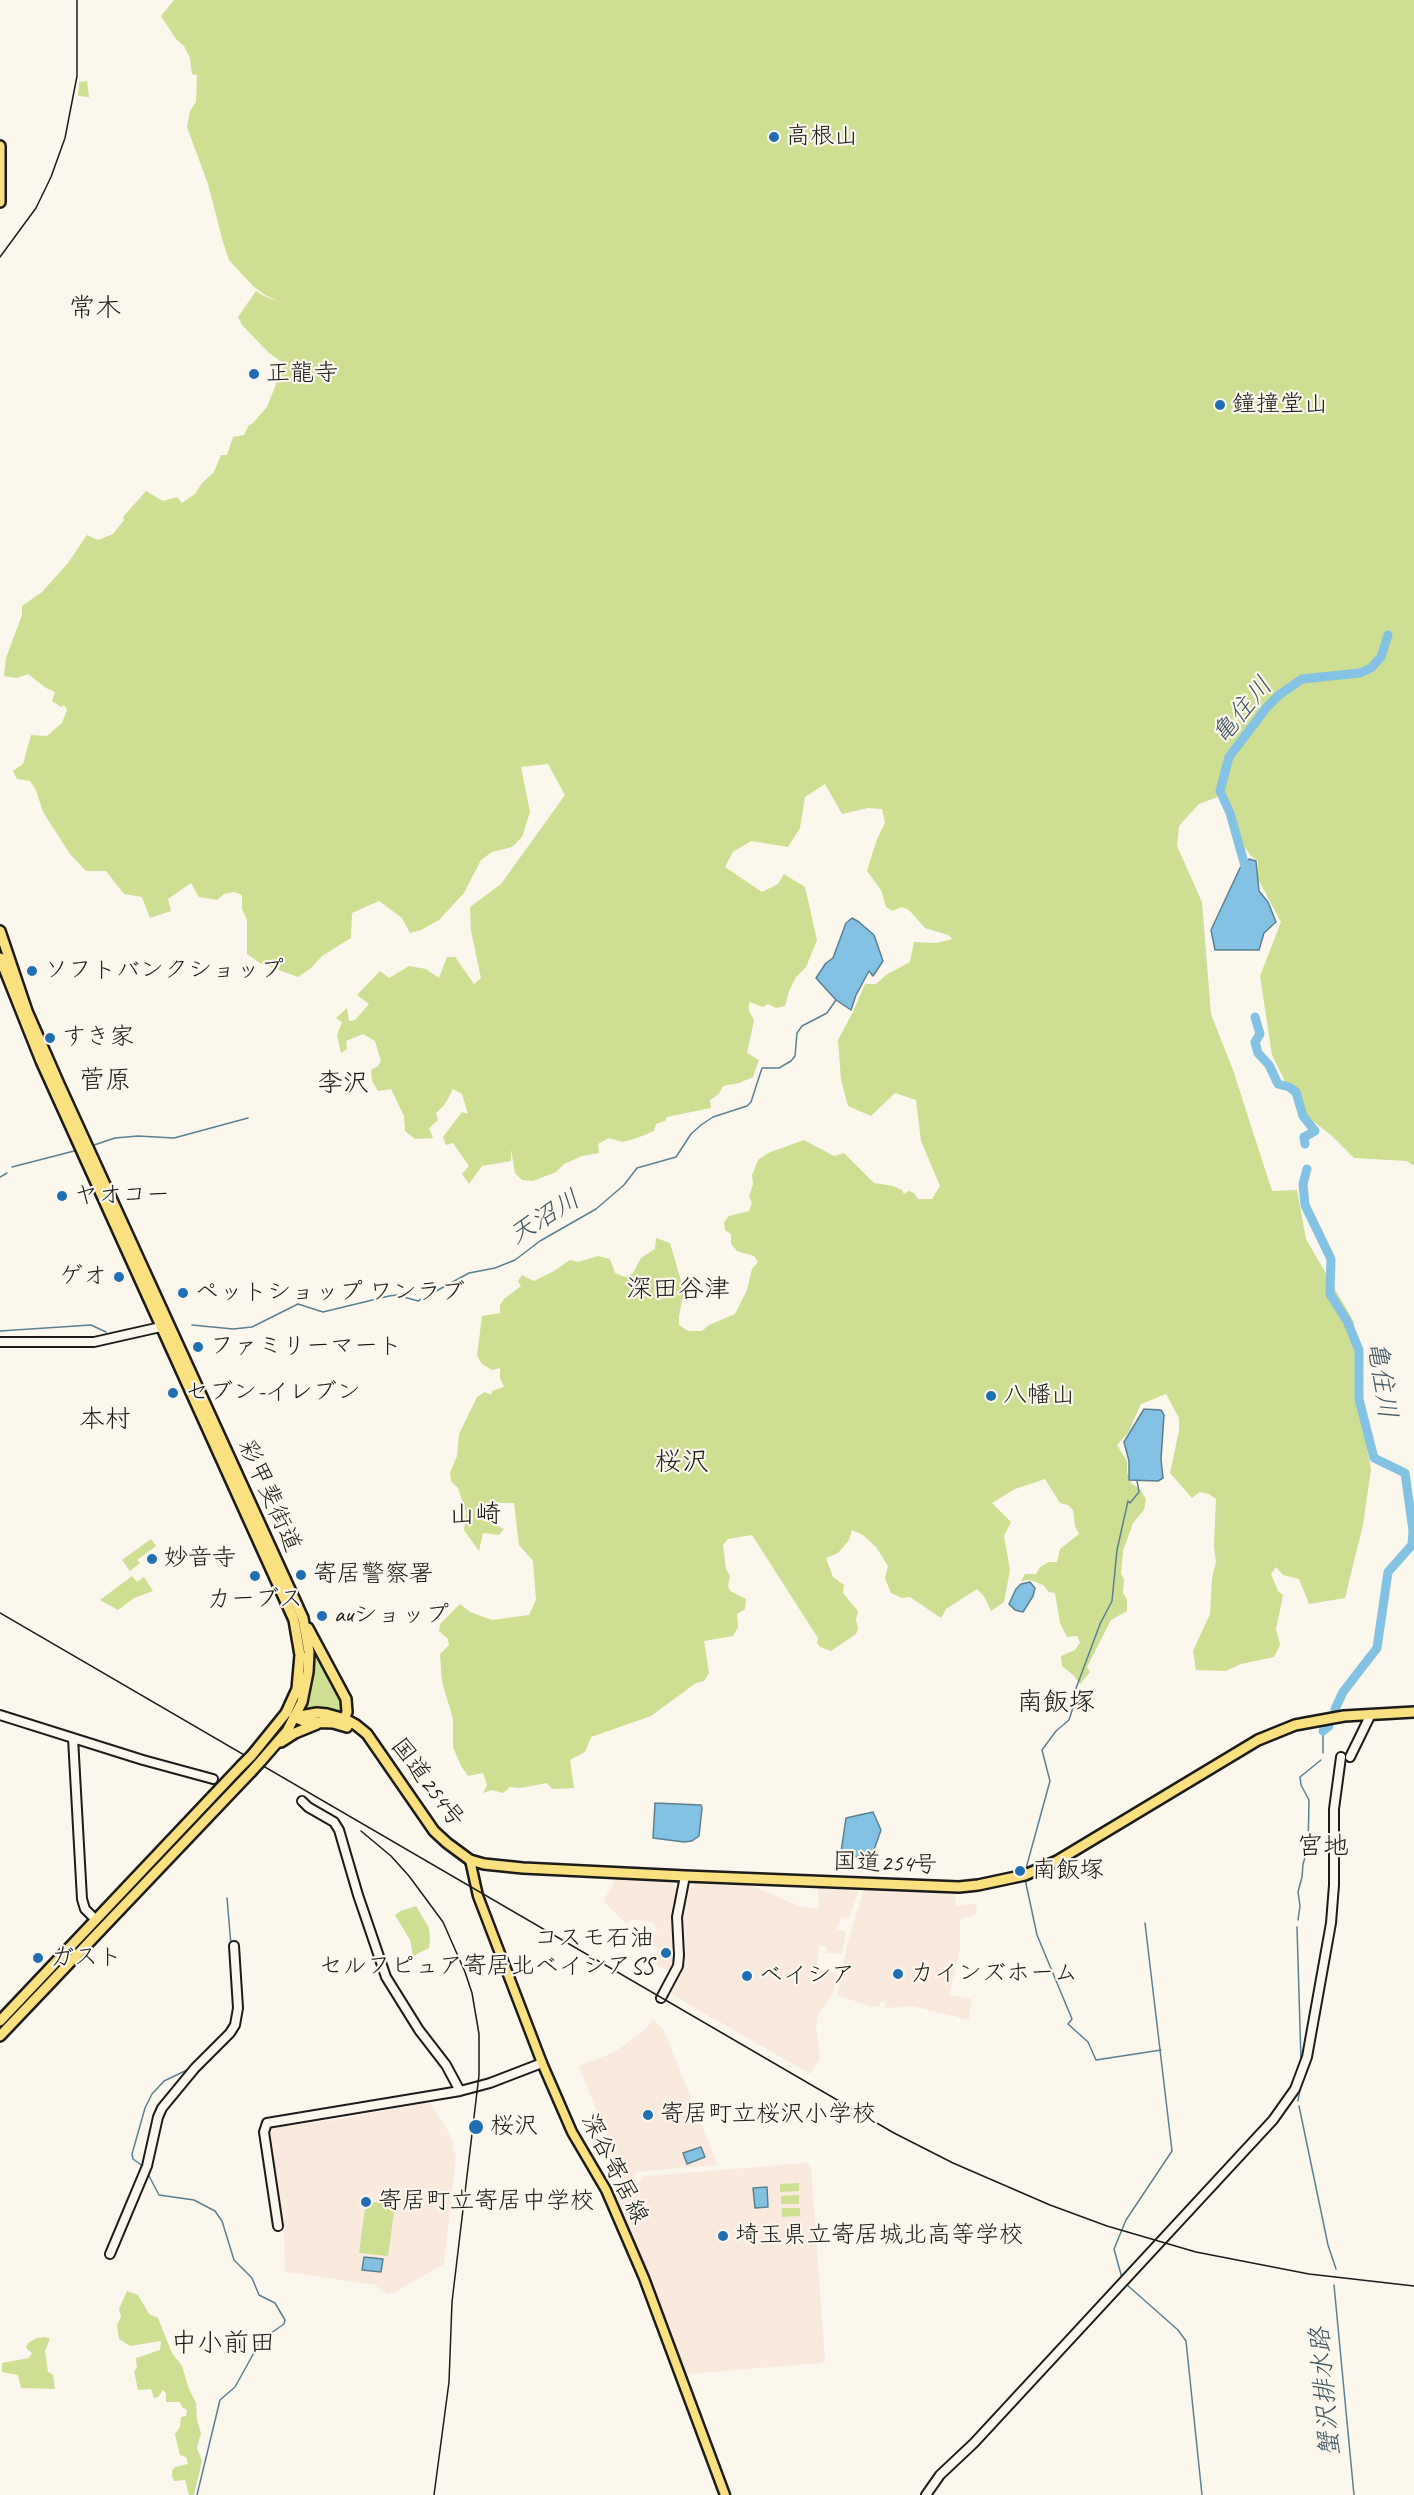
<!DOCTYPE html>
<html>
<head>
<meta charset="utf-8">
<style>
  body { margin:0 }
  canvas { display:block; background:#fbf7ec }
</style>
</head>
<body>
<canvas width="1414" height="2495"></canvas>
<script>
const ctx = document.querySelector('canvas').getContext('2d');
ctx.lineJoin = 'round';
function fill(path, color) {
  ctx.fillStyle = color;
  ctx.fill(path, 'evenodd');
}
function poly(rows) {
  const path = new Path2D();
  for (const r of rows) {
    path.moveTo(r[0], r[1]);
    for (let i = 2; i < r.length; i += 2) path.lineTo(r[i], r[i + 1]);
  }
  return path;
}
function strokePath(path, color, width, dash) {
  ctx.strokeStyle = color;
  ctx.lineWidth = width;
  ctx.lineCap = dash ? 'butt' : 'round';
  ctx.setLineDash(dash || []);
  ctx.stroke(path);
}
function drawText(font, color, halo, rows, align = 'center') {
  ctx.font = font + ' Caveat,"Klee One",sans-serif';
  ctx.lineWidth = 4.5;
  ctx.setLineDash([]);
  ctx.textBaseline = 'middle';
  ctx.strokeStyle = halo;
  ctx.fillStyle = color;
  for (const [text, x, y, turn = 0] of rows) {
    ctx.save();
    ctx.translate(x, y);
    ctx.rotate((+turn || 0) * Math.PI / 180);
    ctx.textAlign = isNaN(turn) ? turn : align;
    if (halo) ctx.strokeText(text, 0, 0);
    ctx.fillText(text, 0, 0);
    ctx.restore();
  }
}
fill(poly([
  [615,1878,669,1882,677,1889,672,1911,676,1957,673,1972,657,1966,657,1949,653,1945,653,1938,657,1933,654,1923,632,1919,626,1924,605,1903,604,1898,612,1888],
  [694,1884,750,1885,799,1906,819,1909,818,1888,859,1889,849,1918,841,1917,837,1929,846,1932,842,1954,826,1953,826,1946,819,1946,817,1968,839,1974,832,1995,818,2015,816,2025,820,2059,810,2074,671,1994,684,1967,685,1954,682,1924,689,1889],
  [864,1889,955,1894,956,1906,976,1903,977,1914,960,1919,960,1949,949,1995,971,1999,969,2020,912,2006,885,2008,885,2002,881,2002,879,2006,872,2007,837,1995,847,1945],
  [654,2019,664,2031,717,2163,716,2165,636,2172,633,2181,620,2182,620,2170,579,2066,615,2052,644,2030],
  [429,2102,446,2127,452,2140,456,2158,444,2264,393,2293,387,2294,375,2285,287,2272,285,2270,284,2223,270,2140,271,2129,275,2127,329,2121],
  [807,2163,811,2167,825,2359,822,2363,686,2374,652,2285,612,2194,626,2186,636,2184,644,2176]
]), '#faeade');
fill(poly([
  [174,0,1414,0,1414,1166,1407,1161,1354,1158,1332,1136,1299,1110,1272,1055,1260,976,1281,922,1258,879,1258,861,1251,856,1241,842,1223,795,1199,804,1179,826,1177,846,1202,902,1211,1014,1233,1070,1272,1191,1297,1190,1306,1239,1354,1322,1358,1401,1371,1469,1363,1525,1345,1598,1309,1604,1299,1579,1283,1575,1276,1567,1271,1574,1278,1591,1283,1595,1276,1629,1280,1645,1274,1657,1241,1664,1226,1671,1196,1670,1193,1651,1210,1614,1212,1578,1216,1562,1214,1546,1216,1499,1209,1494,1200,1492,1192,1498,1170,1473,1179,1431,1179,1418,1166,1394,1141,1404,1128,1433,1117,1445,1127,1461,1127,1472,1131,1483,1140,1489,1146,1499,1144,1510,1133,1523,1123,1551,1121,1574,1124,1579,1123,1593,1127,1599,1127,1611,1111,1620,1087,1667,1090,1672,1080,1684,1073,1675,1062,1666,1061,1656,1075,1650,1080,1643,1077,1636,1067,1637,1060,1623,1055,1593,1049,1592,1043,1585,1030,1580,1021,1581,1025,1574,1036,1574,1040,1567,1049,1562,1057,1562,1060,1549,1079,1534,1075,1526,1073,1510,1068,1505,1060,1503,1045,1479,1015,1489,992,1503,1011,1522,1004,1536,1010,1570,1004,1602,991,1611,984,1596,977,1589,946,1609,941,1618,910,1597,902,1598,891,1593,885,1578,888,1566,876,1547,863,1535,852,1530,849,1540,838,1553,826,1558,833,1577,844,1585,843,1593,858,1611,856,1619,858,1629,856,1634,831,1651,820,1647,817,1643,818,1638,752,1535,728,1539,723,1545,726,1569,730,1576,728,1586,730,1591,746,1599,745,1609,737,1614,738,1627,733,1636,704,1641,709,1673,704,1681,696,1683,651,1716,591,1737,585,1752,570,1760,574,1788,552,1789,547,1783,520,1788,510,1787,503,1793,492,1790,483,1793,487,1785,483,1773,468,1776,461,1766,453,1747,453,1719,442,1682,440,1654,449,1645,448,1639,439,1631,440,1624,460,1604,470,1612,492,1620,529,1615,536,1600,533,1561,519,1545,514,1503,495,1503,487,1513,492,1523,504,1529,499,1535,483,1533,479,1551,464,1530,466,1512,458,1488,451,1481,450,1473,457,1456,459,1434,477,1397,485,1392,491,1395,492,1391,504,1387,500,1378,500,1368,492,1370,482,1364,477,1356,482,1316,500,1313,500,1305,504,1299,521,1286,518,1281,522,1275,534,1281,554,1271,570,1260,578,1262,598,1256,610,1259,615,1273,625,1277,633,1273,641,1258,655,1249,656,1238,670,1243,684,1291,679,1316,679,1325,688,1331,702,1331,709,1325,735,1314,747,1290,752,1269,758,1262,754,1256,737,1251,731,1244,731,1234,725,1230,724,1222,729,1216,749,1211,752,1203,749,1197,753,1184,752,1175,758,1160,768,1153,804,1140,834,1156,844,1153,874,1183,893,1186,902,1190,904,1194,909,1191,914,1193,918,1199,932,1199,940,1186,921,1141,916,1100,895,1093,871,1116,848,1106,841,1080,838,1040,853,1012,865,984,876,984,886,975,910,962,914,942,936,943,953,939,948,935,925,928,909,910,902,907,892,911,886,907,881,890,867,871,877,839,885,823,882,809,868,808,842,814,825,784,805,797,800,828,788,847,751,841,733,852,725,867,762,892,778,884,784,874,805,887,817,940,806,967,796,977,789,991,785,1006,776,1008,768,1004,763,1007,749,1002,749,1011,754,1020,747,1053,759,1060,753,1077,739,1083,723,1086,719,1094,710,1100,711,1108,667,1117,665,1121,656,1124,654,1131,637,1138,623,1142,609,1138,598,1144,599,1153,582,1156,564,1164,556,1172,533,1181,522,1180,515,1173,511,1149,511,1161,482,1166,469,1184,462,1174,469,1166,453,1143,446,1145,443,1137,462,1112,468,1114,462,1094,453,1089,445,1104,436,1113,438,1120,429,1128,433,1138,415,1139,405,1131,404,1116,391,1089,378,1091,372,1081,371,1070,378,1066,381,1061,375,1041,363,1034,346,1041,347,1049,341,1053,337,1035,342,1022,336,1018,347,1008,349,1021,355,1020,369,1004,357,995,380,971,389,978,409,966,426,969,439,978,447,957,455,957,474,984,481,978,471,931,470,907,501,884,565,795,548,764,521,767,530,812,522,837,512,847,492,852,481,860,464,893,439,920,421,930,410,933,402,918,379,901,352,913,351,938,322,956,311,968,298,977,260,963,247,954,247,920,242,909,242,895,234,892,224,894,217,900,199,897,191,883,168,899,171,911,150,918,142,897,124,894,106,871,86,871,70,854,43,812,36,790,30,781,17,779,13,771,23,764,31,735,47,736,62,723,67,710,64,705,61,707,52,701,55,692,46,688,28,674,17,678,4,676,6,658,22,615,22,606,42,592,68,563,87,535,98,540,113,534,124,520,123,517,146,491,163,501,177,497,182,503,195,494,202,483,214,472,221,455,227,455,233,437,244,435,249,425,252,424,267,407,284,364,268,352,242,325,238,317,256,291,264,296,283,303,265,295,253,286,229,260,223,242,208,184,187,127,190,111,196,102,197,75,192,74,190,58,184,46,176,39,161,16],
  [87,81,89,97,78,96,79,82],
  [151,1539,156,1546,137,1560,140,1563,130,1571,122,1560],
  [132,1576,137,1582,144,1577,153,1591,134,1598,118,1610,100,1600],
  [311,1639,315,1646,315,1652,343,1703,343,1716,302,1713,312,1674],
  [416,1906,429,1928,430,1939,429,1948,413,1956,410,1940,395,1915,401,1911],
  [799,2183,799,2191,780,2192,780,2184],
  [799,2195,799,2204,781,2204,781,2196],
  [366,2201,395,2205,388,2256,359,2253],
  [782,2208,800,2208,800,2216,782,2217],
  [127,2291,138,2295,149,2314,158,2318,172,2353,182,2366,189,2389,196,2403,197,2420,201,2433,197,2448,202,2461,194,2495,189,2495,185,2480,174,2481,172,2476,172,2471,175,2467,188,2464,186,2457,180,2455,175,2434,180,2427,181,2417,186,2416,187,2410,182,2407,180,2402,166,2402,166,2393,163,2390,158,2397,154,2398,151,2389,138,2390,134,2371,137,2368,136,2358,160,2350,161,2341,130,2346,119,2339,117,2325,121,2317,119,2309],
  [46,2337,50,2339,45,2351,48,2372,53,2375,55,2389,21,2388,18,2375,2,2372,2,2363,29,2358,32,2353,26,2348,28,2343,37,2338]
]), '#cede92');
const water = poly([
  [1249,859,1256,861,1259,891,1268,902,1276,922,1264,933,1259,950,1215,950,1211,930,1240,868,1249,859],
  [852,918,859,922,874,935,883,961,873,976,869,971,856,995,851,1010,836,1000,816,978,826,963,833,958,846,923,852,918],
  [1144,1409,1161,1410,1164,1415,1161,1459,1163,1478,1158,1481,1129,1480,1129,1461,1124,1442,1144,1409],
  [1030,1582,1035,1588,1033,1596,1023,1612,1015,1610,1009,1604,1016,1589,1021,1584,1030,1582],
  [655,1803,701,1805,702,1808,699,1836,692,1841,684,1842,653,1838,655,1803],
  [873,1812,881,1830,870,1861,841,1852,846,1818,873,1812],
  [701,2147,705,2157,687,2164,683,2153,701,2147],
  [767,2187,768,2207,755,2208,753,2188,767,2187],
  [364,2257,383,2259,381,2272,362,2270,364,2257]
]);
fill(water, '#83c2e3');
strokePath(water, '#5a8093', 1.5);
strokePath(poly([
  [91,1146,115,1138,138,1136,174,1138,248,1118],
  [12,1167,78,1150],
  [0,1177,7,1173],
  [192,1325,233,1329,252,1327,298,1304,323,1312,389,1296,397,1295,418,1301,469,1273,495,1268,515,1260,540,1241,596,1209,624,1185,637,1168,676,1157,691,1134,701,1125,713,1117,747,1106,751,1102,762,1068,779,1068,791,1061,795,1056,797,1033,802,1026,827,1013,836,1000],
  [0,1331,91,1325,106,1332],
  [1323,1731,1323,1753],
  [1025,1872,1050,1781,1042,1750,1056,1731,1069,1720,1076,1698,1075,1691,1100,1624,1112,1601,1117,1550,1128,1501,1130,1503,1139,1492,1137,1481],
  [1025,1879,1037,1935,1072,2019,1068,2024,1088,2042,1096,2060,1161,2050],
  [227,1898,231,1945],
  [1298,1920,1300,1906,1298,1892,1302,1877,1303,1864,1308,1848,1309,1800,1301,1785,1300,1777,1321,1760],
  [1297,1927,1301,2061],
  [233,1988,234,2011],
  [1298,2101,1300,2089],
  [1299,2106,1328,2245,1336,2269],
  [144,2167,133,2159,132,2154,145,2108,152,2094,164,2081,187,2070,212,2046],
  [148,2174,159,2195,194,2200,215,2211,222,2221,234,2260,252,2278,259,2295,275,2303,285,2320,284,2324,261,2340,235,2387,220,2400,197,2495],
  [1122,2278,1114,2249,1126,2220,1172,2151,1145,1923],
  [1126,2284,1178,2330,1186,2341,1202,2495],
  [1334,2285,1354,2495]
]), '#5a8093', 1.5);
strokePath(poly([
  [1247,873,1230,813,1220,791,1229,757,1267,707,1279,695,1302,679,1360,673,1371,668,1381,657,1388,635],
  [1255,1017,1260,1034,1255,1042,1258,1053,1269,1065,1278,1084,1289,1087,1296,1092,1303,1116,1315,1131,1304,1137,1305,1144],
  [1307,1169,1303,1184,1305,1205,1331,1259,1330,1294,1347,1321,1359,1350,1359,1399,1374,1458,1405,1473,1413,1531,1412,1545,1388,1572,1377,1648,1343,1692,1335,1709],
  [1323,1731,1329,1726]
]), '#83c2e3', 9);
const secondary = poly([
  [0,1342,94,1342,165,1326],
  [0,1715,143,1760,213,1779],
  [73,1738,82,1899,85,1909,96,1920],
  [1350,1757,1371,1714],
  [302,1801,308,1807,334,1822,339,1830,358,1895,386,1977,419,2030,446,2065,460,2091],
  [661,1998,678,1966,679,1955,677,1917,685,1876],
  [278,2226,264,2132,267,2123,460,2091,490,2083,542,2063],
  [110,2254,147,2166,158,2117,162,2108,195,2068,230,2033,235,2025,238,2008,234,1946],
  [926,2495,940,2475,974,2443,1273,2120,1295,2089,1307,2057,1331,1923,1334,1885,1334,1809,1341,1757]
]);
const primary = poly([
  [470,1860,478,1896,542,2063,572,2132,606,2190,644,2278,725,2495]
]);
const highway = poly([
  [0,146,0,202],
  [0,931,27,1011,59,1084,303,1618,309,1652,308,1672,302,1702,287,1731,261,1761],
  [0,958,41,1061,294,1620,300,1655,297,1689,286,1713,252,1755],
  [308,1628,346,1699,347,1712,342,1725],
  [294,1717,317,1713,327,1714,345,1719,356,1725,367,1734,434,1831,447,1843,470,1860,484,1864,523,1868,685,1876,959,1887,978,1885,1025,1875,1057,1861,1258,1740,1295,1725,1344,1716,1414,1712],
  [294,1717,306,1722,333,1723,347,1727],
  [281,1742,295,1733,317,1724],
  [0,2021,241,1766],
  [0,2036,251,1772]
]);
strokePath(secondary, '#1c1c1c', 12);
strokePath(primary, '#1c1c1c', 13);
strokePath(highway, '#1c1c1c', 14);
strokePath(secondary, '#fbf7ec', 8);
strokePath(primary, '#fbe080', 8);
strokePath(highway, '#fbe080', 9);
strokePath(poly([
  [0,257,36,208,51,177,65,138,77,76,77,0],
  [0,1613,894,2133,953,2163,1050,2205,1107,2226,1196,2252,1309,2274,1414,2286],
  [361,1831,391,1856,409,1876,443,1922,465,1972,472,1993,479,2034,479,2075,452,2302,449,2382,434,2495]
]), '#1c1c1c', 1.5);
const highwayBridge = poly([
  [241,1766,252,1755],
  [251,1772,261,1761]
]);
strokePath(highwayBridge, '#1c1c1c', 14, []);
strokePath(highwayBridge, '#fbe080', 9);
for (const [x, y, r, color] of [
  [774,137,6,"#1f6fb2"],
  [254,374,6,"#1f6fb2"],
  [1220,405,6,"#1f6fb2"],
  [32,971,6,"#1f6fb2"],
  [50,1038,6,"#1f6fb2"],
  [62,1196,6,"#1f6fb2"],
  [119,1277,6,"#1f6fb2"],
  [183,1293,6,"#1f6fb2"],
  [198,1347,6,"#1f6fb2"],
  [173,1393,6,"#1f6fb2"],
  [991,1396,6,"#1f6fb2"],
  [152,1559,6,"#1f6fb2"],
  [301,1575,6,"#1f6fb2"],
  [255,1576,6,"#1f6fb2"],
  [322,1616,6,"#1f6fb2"],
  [1020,1871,6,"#1f6fb2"],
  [666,1953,6,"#1f6fb2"],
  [38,1958,6,"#1f6fb2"],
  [898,1974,6,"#1f6fb2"],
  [747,1976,6,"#1f6fb2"],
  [648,2115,6,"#1f6fb2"],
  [476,2127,8,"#1f6fb2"],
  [366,2202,6,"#1f6fb2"],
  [723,2236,6,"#1f6fb2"]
]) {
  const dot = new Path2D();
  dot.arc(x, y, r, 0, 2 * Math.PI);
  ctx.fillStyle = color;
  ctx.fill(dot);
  strokePath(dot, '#fbf7ec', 2);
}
drawText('24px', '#1c1c1c', '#fbf7ec', [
  ["高根山",786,137],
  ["正龍寺",266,374],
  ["鐘撞堂山",1232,405],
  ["ソフトバンクショップ",44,971],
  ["すき家",62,1038],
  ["ヤオコー",74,1196],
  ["ゲオ",107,1277,"right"],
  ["ペットショップ ワンラブ",195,1293],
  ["ファミリーマート",210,1347],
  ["セブン-イレブン",185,1393],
  ["八幡山",1003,1396],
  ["妙音寺",164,1559],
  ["寄居警察署",313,1575],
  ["カーブス",255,1600,"center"],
  ["auショップ",334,1616],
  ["南飯塚",1032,1871],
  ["コスモ石油",654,1939,"right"],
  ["セルフピュア寄居北ベイシアSS",654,1967,"right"],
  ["ガスト",50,1958],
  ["カインズホーム",910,1974],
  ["ベイシア",759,1976],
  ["寄居町立桜沢小学校",660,2115],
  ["桜沢",490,2127],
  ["寄居町立寄居中学校",378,2202],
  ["埼玉県立寄居城北高等学校",735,2236]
], 'left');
drawText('24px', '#1c1c1c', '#fbf7ec', [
  ["彩甲斐街道",269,1496,66],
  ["国道254号",427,1783,53],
  ["国道254号",885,1864,2],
  ["深谷寄居線",614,2169,63]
]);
drawText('26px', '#1c1c1c', '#fbf7ec', [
  ["常木",95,309],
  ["菅原",105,1081],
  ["李沢",343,1084],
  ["深田谷津",678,1290],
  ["本村",105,1420],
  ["山崎",475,1515],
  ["南飯塚",1056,1703],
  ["宮地",1323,1847],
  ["中小前田",223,2344]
]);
drawText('italic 26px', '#405662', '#fbf7ec', [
  ["亀住川",1243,711,-50],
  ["天沼川",545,1218,-32],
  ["亀住川",1381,1380,81],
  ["蟹沢排水路",1326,2392,-95]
]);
drawText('27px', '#1c1c1c', '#fbf7ec', [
  ["桜沢",682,1463]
]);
</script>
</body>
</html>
